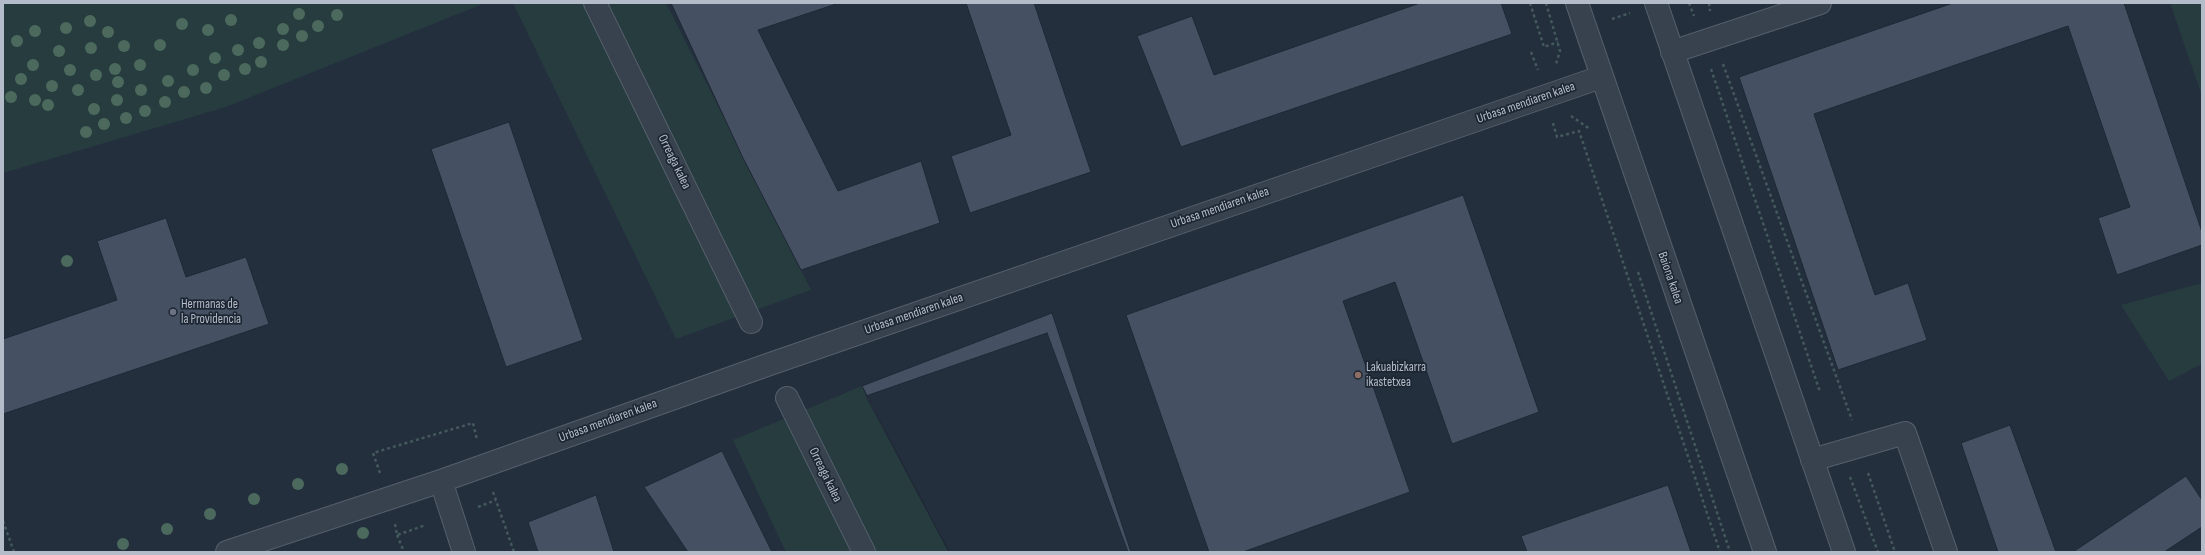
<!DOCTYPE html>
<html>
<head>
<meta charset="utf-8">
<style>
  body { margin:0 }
  #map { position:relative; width:2205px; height:555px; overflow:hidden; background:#242f3e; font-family:"Sofia Sans Condensed",sans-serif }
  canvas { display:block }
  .frame { position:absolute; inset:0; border:4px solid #b4bcc9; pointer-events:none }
</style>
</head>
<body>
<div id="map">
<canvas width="2205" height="555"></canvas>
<div class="frame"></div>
</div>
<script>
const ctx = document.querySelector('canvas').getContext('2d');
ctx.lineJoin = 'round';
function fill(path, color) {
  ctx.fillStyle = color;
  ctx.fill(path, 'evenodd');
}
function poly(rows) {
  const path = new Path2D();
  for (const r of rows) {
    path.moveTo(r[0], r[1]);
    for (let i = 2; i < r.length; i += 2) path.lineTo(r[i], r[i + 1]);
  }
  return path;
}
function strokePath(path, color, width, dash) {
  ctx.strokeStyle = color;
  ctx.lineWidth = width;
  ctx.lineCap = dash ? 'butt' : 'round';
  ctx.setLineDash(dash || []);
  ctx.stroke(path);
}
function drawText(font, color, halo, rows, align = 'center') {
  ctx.font = font + ' "Sofia Sans Condensed",sans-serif';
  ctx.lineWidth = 3.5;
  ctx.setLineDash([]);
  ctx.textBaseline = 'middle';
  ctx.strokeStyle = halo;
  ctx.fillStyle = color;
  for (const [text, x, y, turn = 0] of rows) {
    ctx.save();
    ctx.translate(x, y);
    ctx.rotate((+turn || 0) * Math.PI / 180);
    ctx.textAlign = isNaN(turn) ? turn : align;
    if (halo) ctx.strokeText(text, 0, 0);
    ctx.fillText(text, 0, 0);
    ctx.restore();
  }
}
fill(poly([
  [3,3,485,3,226,107,3,173],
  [513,3,666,3,811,290,676,339],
  [2170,3,2202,3,2202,96],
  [2202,283,2202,364,2169,381,2121,305],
  [862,386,866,396,949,552,786,552,733,440]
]), '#263c3f');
const building = poly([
  [671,3,839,3,758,30,838,191,921,161,940,223,801,270,743,158,671,3],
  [966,3,1034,3,1091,172,970,213,951,156,1011,135,966,3],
  [1420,3,1501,3,1512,34,1181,147,1137,36,1192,16,1214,75,1420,3],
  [1953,3,2124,3,2202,232,2202,245,2117,275,2098,218,2130,207,2068,26,1814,114,1875,295,1908,283,1927,340,1838,370,1739,77,1953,3],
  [509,122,583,340,506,367,431,149,509,122],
  [1463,195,1539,412,1452,444,1395,282,1343,301,1410,492,1243,552,1209,552,1126,315,1463,195],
  [166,218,186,277,246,257,269,324,3,414,3,339,117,300,97,241,166,218],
  [1052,313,1131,552,949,552,862,386,1052,313],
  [1047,333,1128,552,949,552,866,396,1047,333],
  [2010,425,2056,552,1998,552,1961,443,2010,425],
  [722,451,772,552,688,552,644,487,722,451],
  [2186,476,2202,500,2202,527,2164,552,2073,552,2186,476],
  [1668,485,1691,552,1527,552,1521,536,1668,485],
  [596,495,614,552,538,552,528,522,596,495]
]);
fill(building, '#455162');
strokePath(building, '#1f2835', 1);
const minor = poly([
  [595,3,751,322],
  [1577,3,1765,552],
  [1656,3,1844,552],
  [1672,52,1820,3],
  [787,398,864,552],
  [1812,460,1905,433,1946,552],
  [441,481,464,552],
  [227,552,441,481,770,364,1601,77]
]);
strokePath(minor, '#565f6c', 24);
strokePath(poly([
  [1530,3,1544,47,1558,42],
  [1546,3,1560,51,1556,64],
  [1689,3,1694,16],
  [1709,3,1710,11],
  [1612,19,1630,13],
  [1531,52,1538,70],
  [1723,64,1852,420],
  [1711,69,1820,392],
  [1571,116,1590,129],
  [1553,123,1557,137,1579,131,1720,552],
  [1638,272,1730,552],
  [380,473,373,453,473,423,477,440],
  [1868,473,1895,552],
  [1850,477,1878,552],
  [493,492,514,552],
  [478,507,496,500],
  [3,521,14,552],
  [395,524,397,535,426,525],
  [397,535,404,552]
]), '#44595c', 2.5, [3, 3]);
strokePath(minor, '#38414e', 22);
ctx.fillStyle = '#4b6a5d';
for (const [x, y] of [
  [299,14],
  [337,15],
  [231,20],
  [90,21],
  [182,24],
  [318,26],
  [66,28],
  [283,29],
  [208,30],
  [35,31],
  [108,32],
  [302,36],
  [17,41],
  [259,43],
  [160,45],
  [283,45],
  [124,46],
  [91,48],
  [238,50],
  [59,51],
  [215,58],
  [261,62],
  [33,65],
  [140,65],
  [115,69],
  [245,69],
  [70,70],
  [193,70],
  [96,75],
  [224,75],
  [21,79],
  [168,81],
  [118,82],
  [52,86],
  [206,88],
  [78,90],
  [141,90],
  [184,92],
  [11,97],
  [35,100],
  [117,100],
  [165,102],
  [48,105],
  [94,109],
  [145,111],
  [126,118],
  [104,124],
  [86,132],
  [67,261],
  [342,469],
  [298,484],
  [254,499],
  [210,514],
  [167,529],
  [363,533],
  [123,544]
]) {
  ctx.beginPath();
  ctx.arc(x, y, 6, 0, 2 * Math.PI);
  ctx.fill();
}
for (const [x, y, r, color] of [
  [173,312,4,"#6b7280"],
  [1358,375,4,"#8d6e63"]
]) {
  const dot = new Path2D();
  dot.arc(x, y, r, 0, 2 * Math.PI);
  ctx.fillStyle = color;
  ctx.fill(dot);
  strokePath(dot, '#1d2633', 1.5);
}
drawText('13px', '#b4bcc9', '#1d2633', [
  ["Urbasa mendiaren kalea",1526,103,-19],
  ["Orreaga kalea",674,162,64],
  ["Urbasa mendiaren kalea",1220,208,-19],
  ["Baiona kalea",1670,278,71],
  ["Urbasa mendiaren kalea",914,314,-19],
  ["Urbasa mendiaren kalea",608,421,-20],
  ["Orreaga kalea",825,475,64]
]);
drawText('13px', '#b4bcc9', '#1d2633', [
  ["Hermanas de",181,305],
  ["la Providencia",181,320],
  ["Lakuabizkarra",1366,368],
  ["ikastetxea",1366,383]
], 'left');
</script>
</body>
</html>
